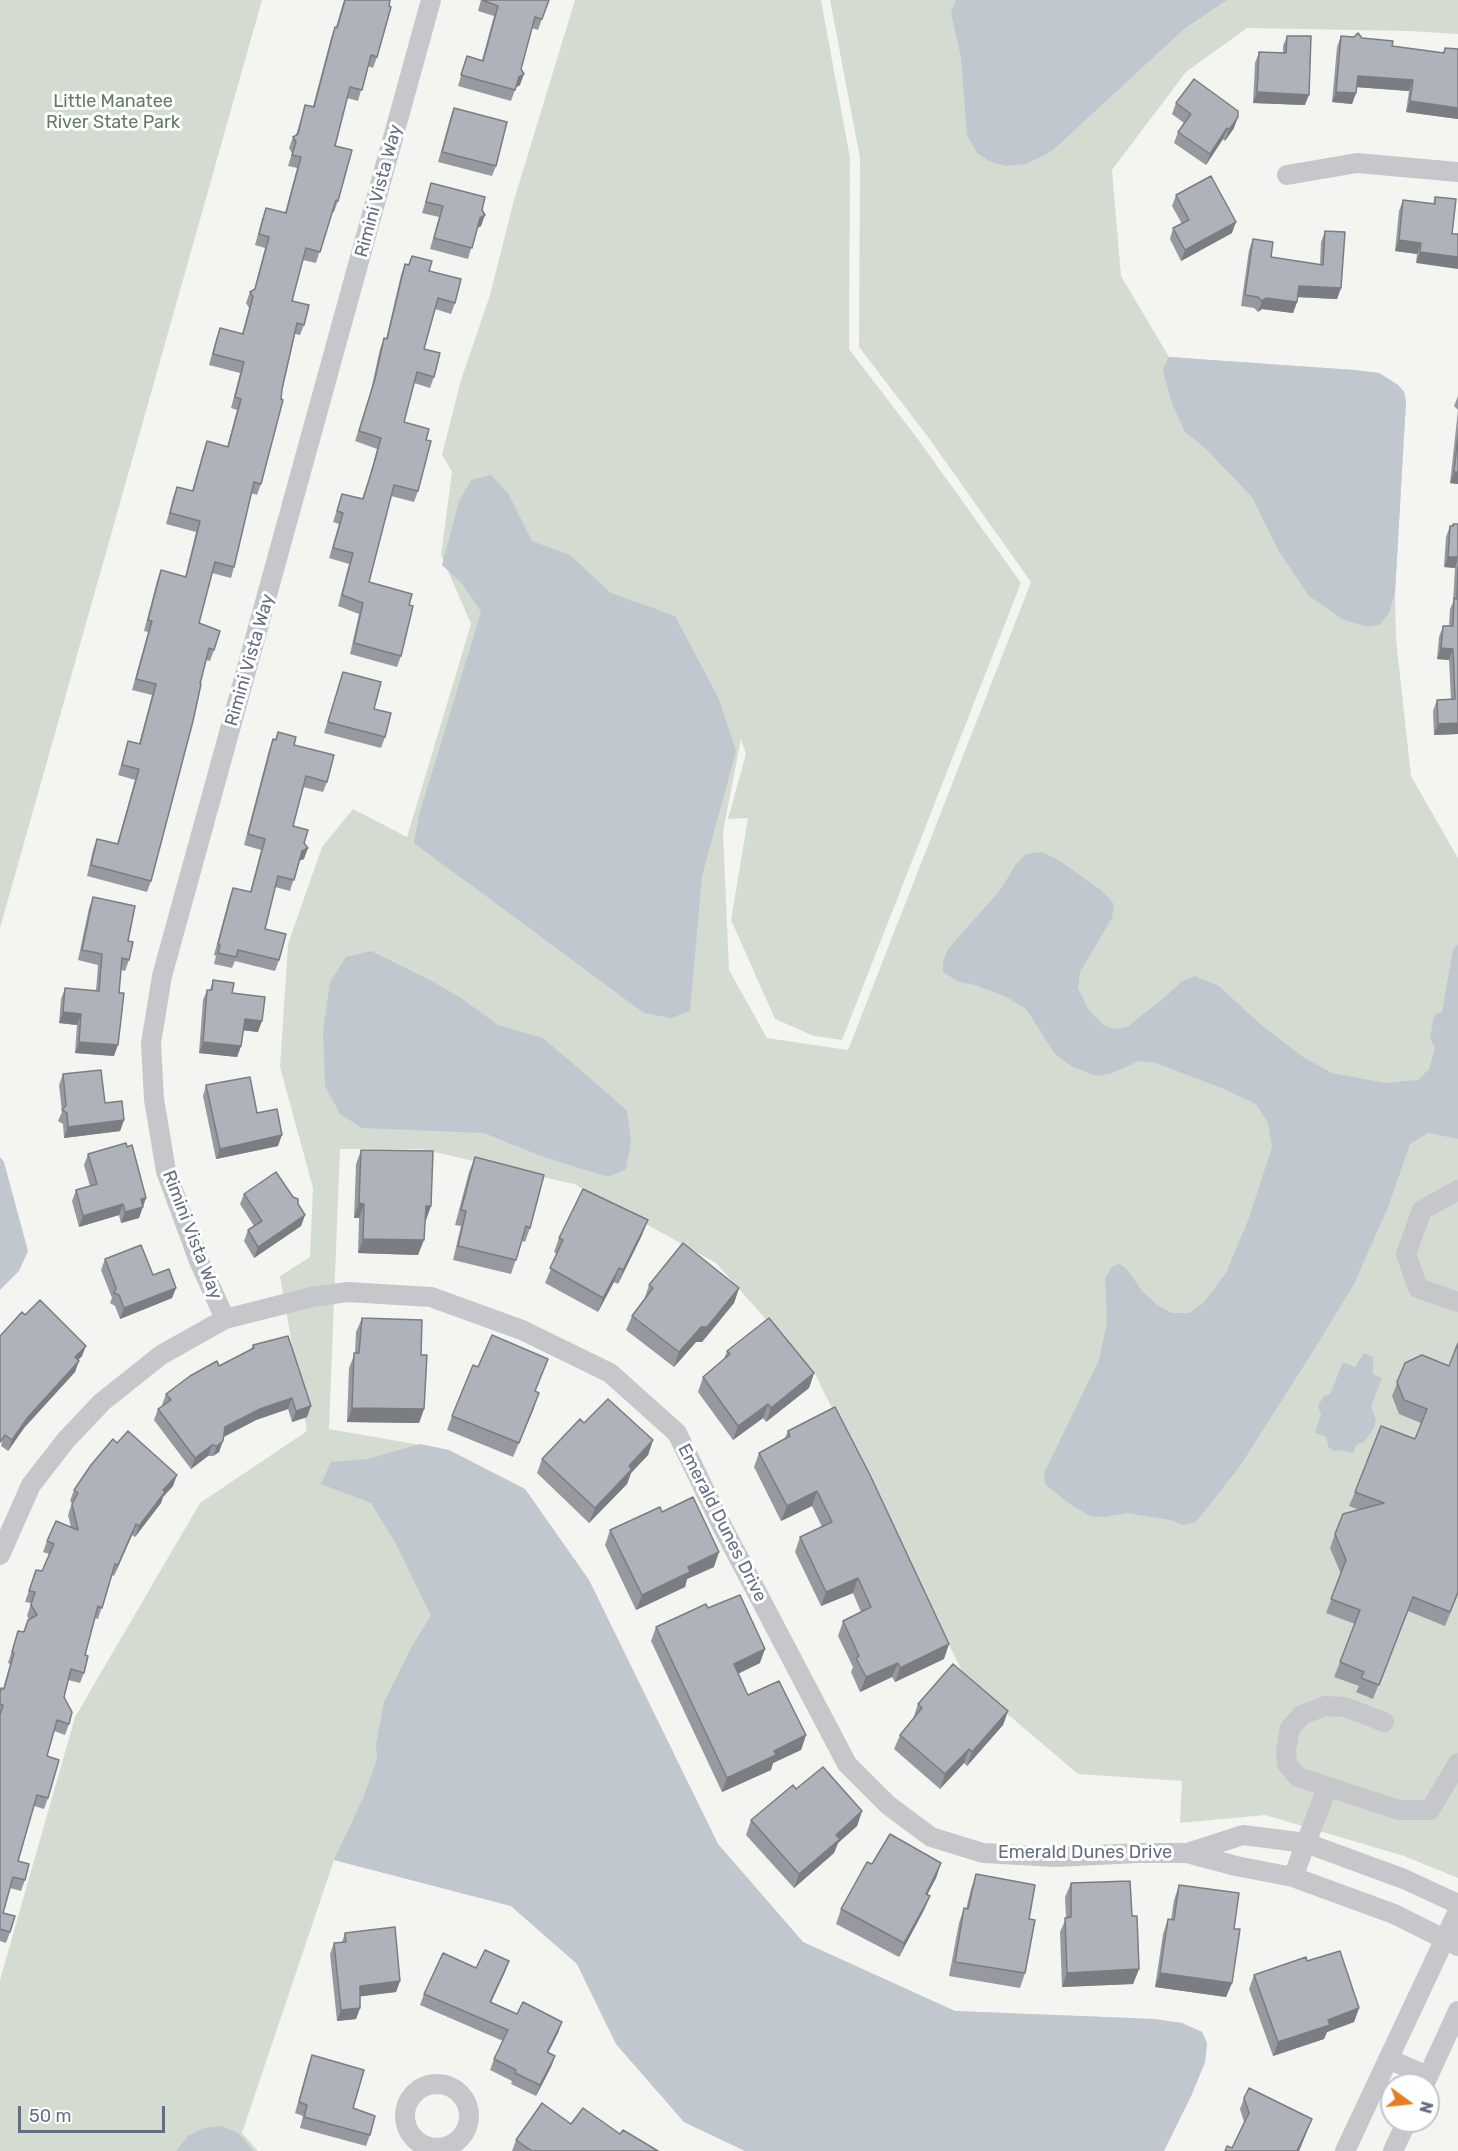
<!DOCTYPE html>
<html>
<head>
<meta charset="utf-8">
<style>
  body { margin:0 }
  #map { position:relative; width:1458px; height:2151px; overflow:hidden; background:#f4f5f1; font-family:Rubik,sans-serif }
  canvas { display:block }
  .north { position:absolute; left:1380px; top:2073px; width:60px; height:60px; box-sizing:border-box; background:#fff; border:2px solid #c1c5cd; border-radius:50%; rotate:105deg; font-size:16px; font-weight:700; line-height:24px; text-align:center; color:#646e83 }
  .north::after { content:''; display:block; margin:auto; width:21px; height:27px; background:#e57e21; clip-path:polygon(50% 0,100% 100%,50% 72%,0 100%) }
  .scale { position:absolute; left:18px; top:2106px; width:147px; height:27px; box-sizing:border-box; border:3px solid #646e83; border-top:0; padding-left:8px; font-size:18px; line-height:21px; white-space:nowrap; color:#646e83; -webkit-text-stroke:4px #fff; paint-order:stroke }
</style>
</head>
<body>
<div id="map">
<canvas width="1458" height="2151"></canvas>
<div class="north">N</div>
<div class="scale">50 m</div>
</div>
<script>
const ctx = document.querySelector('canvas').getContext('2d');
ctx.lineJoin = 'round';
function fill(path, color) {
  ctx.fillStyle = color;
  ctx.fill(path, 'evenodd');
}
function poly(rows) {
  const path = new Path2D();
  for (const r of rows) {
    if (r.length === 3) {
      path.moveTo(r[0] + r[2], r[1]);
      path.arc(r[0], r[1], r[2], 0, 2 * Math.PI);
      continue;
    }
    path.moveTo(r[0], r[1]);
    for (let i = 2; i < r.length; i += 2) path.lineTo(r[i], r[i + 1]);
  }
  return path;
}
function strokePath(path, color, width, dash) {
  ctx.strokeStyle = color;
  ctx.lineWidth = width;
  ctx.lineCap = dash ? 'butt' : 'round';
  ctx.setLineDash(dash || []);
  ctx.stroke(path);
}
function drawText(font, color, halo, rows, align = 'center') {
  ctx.font = font + ' Rubik,sans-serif';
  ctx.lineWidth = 6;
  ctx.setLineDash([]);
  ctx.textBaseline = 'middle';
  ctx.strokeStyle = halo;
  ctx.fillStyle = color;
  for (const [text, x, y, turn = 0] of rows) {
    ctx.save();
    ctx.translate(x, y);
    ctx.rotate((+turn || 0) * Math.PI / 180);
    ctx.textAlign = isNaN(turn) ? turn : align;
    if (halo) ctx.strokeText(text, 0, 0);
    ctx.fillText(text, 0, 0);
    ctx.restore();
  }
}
fill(poly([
  [0,0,262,0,0,928],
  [575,0,821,0,850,158,849,349,920,442,1021,583,842,1040,814,1036,775,1019,731,920,748,818,728,819,746,754,741,739,723,832,729,970,767,1038,848,1050,1031,582,928,437,859,347,860,158,830,0,1458,0,1458,34,1408,31,1247,28,1186,72,1112,170,1121,276,1169,357,1354,370,1379,373,1398,385,1404,392,1406,401,1395,593,1396,639,1411,776,1458,858,1458,1878,1404,1856,1265,1815,1180,1823,1182,1781,1078,1774,966,1679,816,1376,716,1263,574,1184,421,1149,340,1149,329,1429,449,1450,525,1489,589,1580,718,1844,803,1942,955,2011,1154,2019,1182,2023,1202,2032,1207,2043,1205,2062,1192,2094,1164,2151,745,2151,684,2122,616,2044,577,1964,511,1906,334,1860,242,2133,258,2151,0,2151,0,1980,75,1717,200,1503,307,1431,280,1276,310,1257,313,1188,280,1067,288,944,322,847,353,809,407,837,471,624,441,555,452,472,442,455,461,380,490,295,514,200]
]), '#d4dcd2');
fill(poly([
  [956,0,1227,0,1184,29,1052,151,1026,164,1005,166,989,161,977,153,967,135,961,58,951,13],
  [1169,357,1354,370,1379,373,1398,385,1404,392,1406,401,1395,593,1389,613,1379,625,1368,627,1344,620,1309,596,1278,550,1252,497,1204,447,1185,432,1173,406,1165,379,1163,369],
  [491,475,508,493,532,541,570,555,611,593,675,616,719,699,736,751,702,876,690,1011,671,1018,644,1013,414,843,419,815,481,612,462,584,442,565,459,501,471,480],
  [1042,852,1057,859,1101,890,1114,904,1112,918,1080,972,1078,988,1088,1009,1104,1025,1114,1029,1127,1027,1165,997,1182,981,1195,976,1219,986,1260,1024,1303,1057,1332,1073,1386,1083,1418,1080,1429,1069,1435,1048,1430,1038,1434,1015,1442,1012,1453,949,1458,944,1458,1139,1428,1133,1410,1144,1388,1207,1354,1284,1317,1345,1240,1466,1196,1522,1183,1525,1171,1520,1127,1513,1105,1517,1090,1516,1067,1502,1045,1484,1044,1473,1099,1360,1107,1323,1105,1278,1112,1267,1119,1264,1126,1268,1142,1291,1157,1305,1172,1313,1189,1313,1204,1302,1226,1273,1249,1218,1272,1147,1268,1123,1256,1104,1224,1089,1156,1063,1139,1061,1110,1074,1096,1076,1071,1066,1055,1054,1026,1009,1008,998,978,986,957,981,943,972,943,961,948,949,1001,889,1016,864,1026,854],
  [371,951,430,980,461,998,498,1025,543,1038,606,1092,627,1111,631,1141,626,1169,608,1177,541,1156,484,1133,362,1128,340,1114,325,1086,323,1031,330,982,346,957],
  [0,1157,4,1162,28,1251,19,1271,0,1290],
  [1364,1353,1373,1357,1373,1374,1382,1378,1371,1407,1376,1420,1374,1428,1365,1441,1356,1445,1353,1453,1340,1450,1334,1451,1329,1448,1326,1437,1315,1433,1321,1415,1318,1406,1324,1396,1330,1394,1343,1362,1355,1367],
  [420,1444,449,1450,525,1489,589,1580,718,1844,803,1942,955,2011,1154,2019,1182,2023,1202,2032,1207,2043,1205,2062,1192,2094,1164,2151,745,2151,684,2122,616,2044,577,1964,511,1906,334,1860,363,1798,377,1760,376,1744,384,1702,412,1646,431,1616,396,1544,371,1503,321,1484,331,1462,367,1459],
  [222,2126,238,2133,254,2151,176,2151,189,2135,204,2128]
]), '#c1c7cf');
strokePath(poly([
  [1287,175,1357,163,1458,172],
  [1458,1190,1422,1210,1406,1254,1418,1288,1458,1302],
  [225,1319,199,1261,166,1171,154,1099,151,1043,162,976,431,0],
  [0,1555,31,1485,66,1440,102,1402,161,1355,225,1319,312,1297,347,1292,431,1297,522,1330,610,1373,677,1433,722,1526,847,1764,888,1805,931,1837,983,1853,1055,1857,1139,1853,1187,1853,1236,1866,1293,1877,1394,1914,1458,1946],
  [1384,1722,1345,1707,1325,1706,1302,1715,1290,1728,1286,1750,1287,1764,1298,1777,1399,1810,1430,1810,1458,1763],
  [1187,1853,1243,1835,1306,1843,1404,1879,1458,1904],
  [1293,1877,1327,1788],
  [1388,2059,1428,2076],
  [437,2116,32],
  [1424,2085,1458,2011],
  [1345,2151,1458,1911],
  [1393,2151,1407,2121]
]), '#c5c7cb', 20);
fill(poly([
  [344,0,390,0,377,57,373,68,368,66,358,101,347,98,335,146,338,201,334,212,332,212,316,263,303,260,292,301,304,325,300,335,295,334,261,484,257,495,251,493,234,567,231,578,212,573,199,623,214,650,210,661,206,660,151,881,147,892,87,876,93,850,97,839,117,844,135,780,118,775,128,741,139,744,152,695,132,690,148,632,144,631,157,581,161,570,185,577,196,532,166,524,173,498,177,487,192,491,203,452,207,441,227,447,237,410,231,408,240,373,209,365,216,339,220,328,242,334,249,308,246,303,250,292,254,290,265,248,255,245,262,219,266,208,285,213,297,168,288,166,292,153,289,148,293,137,296,135,305,105,313,106,331,38,335,27,336,27],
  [481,0,549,0,538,30,532,28,521,69,520,85,516,87,511,101,458,86,467,56,482,60,494,16,478,11],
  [1287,36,1305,105,1253,103,1255,63,1259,52,1283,53,1283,46],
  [1341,36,1362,38,1392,46,1443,53,1445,48,1458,119,1406,112,1409,91,1357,87,1356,93,1352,104,1332,102,1337,47],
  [1176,103,1234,128,1225,141,1223,139,1206,165,1174,143,1178,132,1184,123,1172,114],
  [454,108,496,166,492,176,438,162,450,119],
  [431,183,482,210,481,226,477,228,468,259,430,249,439,217,422,213],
  [1176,195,1232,233,1181,261,1170,239,1173,228,1182,224,1172,206],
  [1435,197,1456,199,1416,263,1417,254,1395,251,1399,211,1403,200,1433,204],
  [1325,231,1341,288,1337,299,1298,297,1297,302,1293,313,1262,309,1258,312,1254,308,1241,306,1249,250,1253,239,1271,257,1320,265,1321,242],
  [412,256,429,271,455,303,451,314,435,309,424,349,434,377,430,388,414,383,404,422,426,440,418,491,414,502,391,496,369,582,409,605,401,656,397,667,350,654,359,614,338,606,349,564,329,558,339,524,333,522,342,494,362,499,369,478,377,449,355,441,371,390,380,349,384,338,386,339,401,275,405,264,408,265],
  [1458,396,1458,484,1450,483,1458,410,1454,406],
  [1453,524,1458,524,1458,734,1434,735,1433,711,1437,700,1451,699,1449,660,1437,659,1439,637,1443,626,1449,626,1450,609,1453,602,1455,568,1444,567,1446,537,1450,526,1452,526],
  [343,672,374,709,385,737,381,748,324,733],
  [278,732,294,745,327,782,323,792,303,787,293,826,304,843,304,859,299,861,290,891,275,887,265,929,279,960,275,971,235,961,232,968,214,964,216,956,214,955,229,899,233,888,250,892,261,850,244,845,269,750,273,739,275,740],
  [93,897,128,941,129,960,125,971,121,970,114,1056,75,1053,77,1025,59,1023,61,999,65,988,96,991,98,965,78,960,89,908],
  [213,980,232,993,258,1032,243,1030,241,1046,237,1057,199,1053,203,1000,207,990,210,990],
  [63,1074,105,1103,124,1120,120,1131,64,1138,63,1124,58,1121,62,1112,59,1085],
  [206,1085,257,1113,278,1146,216,1159,203,1096],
  [127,1147,146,1198,139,1218,121,1223,119,1215,79,1227,72,1201,76,1190,90,1186,84,1165,88,1154],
  [361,1150,431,1206,426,1220,425,1220,418,1255,358,1253,359,1218,354,1218,356,1164],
  [475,1157,530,1228,525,1242,522,1241,511,1274,453,1260,461,1226,455,1225,469,1172],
  [244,1194,298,1204,305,1215,301,1226,254,1258,244,1241,248,1230,254,1226,240,1204],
  [642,1235,618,1284,614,1282,598,1312,545,1283,557,1254,554,1252,559,1238],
  [105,1259,153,1275,176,1288,172,1298,120,1319,115,1306,110,1303,112,1298,101,1270],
  [649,1285,739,1288,734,1303,702,1342,696,1342,674,1367,626,1330,632,1316,644,1300],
  [25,1315,82,1356,78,1360,75,1372,24,1428,8,1451,1,1446],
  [362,1318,421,1355,424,1409,419,1423,347,1422,349,1368,355,1353,356,1332],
  [253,1345,307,1417,292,1422,288,1409,256,1420,224,1437,219,1452,213,1456,208,1456,191,1469,154,1420,158,1409,163,1406,162,1405,166,1394,251,1349],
  [727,1351,814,1373,809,1388,766,1422,763,1418,733,1440,698,1392,703,1377,724,1359],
  [1422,1355,1458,1594,1445,1626,1408,1611,1373,1699,1356,1692,1359,1686,1334,1677,1355,1624,1326,1613,1341,1574,1330,1548,1335,1534,1359,1510,1349,1506,1355,1492,1415,1439,1421,1423,1399,1414,1392,1396,1405,1363],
  [548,1359,535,1392,534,1408,513,1457,447,1430,452,1416,478,1367],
  [584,1423,653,1440,648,1455,631,1473,627,1484,589,1523,537,1473,542,1459],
  [788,1431,944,1659,895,1682,892,1677,860,1692,851,1672,853,1667,838,1636,843,1621,861,1612,853,1593,821,1606,795,1552,800,1537,822,1527,812,1506,781,1521,754,1467,759,1453,785,1438],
  [173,1486,163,1497,161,1503,135,1537,132,1535,114,1576,112,1575,98,1619,95,1618,85,1655,84,1673,80,1683,68,1680,64,1697,69,1724,65,1735,54,1731,47,1756,48,1798,44,1809,34,1806,18,1861,25,1880,21,1891,10,1888,3,1913,10,1932,6,1943,0,1941,0,1693,3,1689,10,1664,8,1663,18,1631,23,1632,28,1620,29,1619,27,1616,31,1603,25,1602,36,1570,42,1571,49,1554,43,1552,47,1541,71,1527,68,1515,72,1503,70,1501,74,1490],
  [662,1512,714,1567,687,1579,685,1587,636,1610,605,1545,610,1530],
  [708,1608,760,1663,738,1674,748,1695,806,1735,801,1750,773,1763,771,1770,722,1792,651,1641,656,1627],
  [918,1704,1008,1711,1003,1725,967,1766,964,1763,940,1789,894,1749,900,1735,913,1719],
  [796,1789,862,1811,857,1826,838,1843,834,1853,794,1888,746,1835,751,1820],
  [941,1863,936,1878,927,1895,930,1896,924,1910,899,1957,836,1924,841,1909,872,1864],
  [976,1874,1029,1919,1025,1973,1020,1988,949,1976,959,1923,964,1908,966,1909,971,1889],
  [1071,1883,1132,1916,1139,1969,1133,1984,1062,1987,1060,1932,1066,1918,1065,1897],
  [1179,1885,1234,1929,1232,1983,1226,1997,1155,1987,1163,1934,1168,1919,1171,1920,1174,1900],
  [345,1933,400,1981,396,1992,360,1996,360,2008,356,2019,337,2021,330,1954,334,1943,342,1942],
  [509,1961,505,1972,491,2002,517,2014,562,2022,558,2033,548,2052,555,2056,551,2067,536,2096,511,2084,512,2081,490,2070,494,2059,503,2041,420,2005,424,1994,476,1968],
  [1307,1961,1359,2008,1354,2022,1327,2032,1324,2039,1273,2056,1249,1989,1254,1975],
  [312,2055,370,2135,366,2146,300,2128,303,2116,295,2113,308,2066],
  [1244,2098,1312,2119,1299,2151,1225,2151,1232,2148,1244,2122,1240,2109],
  [571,2124,620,2134,658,2151,512,2151,516,2140]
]), '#9699a0');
fill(poly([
  [524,74,520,85,515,88,519,77],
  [1358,76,1413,80,1409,91,1354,87],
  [1257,92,1309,95,1305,105,1253,103],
  [1336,92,1356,93,1352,104,1332,102],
  [1410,101,1458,108,1458,119,1406,112],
  [1238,117,1234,128,1225,141,1229,130],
  [1227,128,1223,139,1206,165,1210,154],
  [485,215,481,226,476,229,480,218],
  [1236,222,1232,233,1181,261,1185,250],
  [1399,240,1421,243,1417,254,1395,251],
  [1420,252,1458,257,1458,269,1416,263],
  [1299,286,1341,288,1337,299,1295,297],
  [1266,298,1297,302,1293,313,1262,309,1258,312,1262,301],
  [1454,472,1458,472,1458,484,1450,483],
  [1448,557,1458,557,1455,568,1444,567],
  [1441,648,1453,649,1449,660,1437,659],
  [1458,723,1458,734,1434,735,1438,724],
  [308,848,304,859,298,861,302,851],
  [63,1012,81,1014,77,1025,59,1023],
  [245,1019,262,1021,258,1032,241,1030],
  [79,1042,118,1045,114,1056,75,1053],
  [203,1042,241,1046,237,1057,199,1053],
  [124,1120,120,1131,64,1138,68,1127],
  [282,1135,278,1146,216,1159,220,1149],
  [146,1198,139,1218,121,1223,125,1212,141,1199],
  [359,1203,364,1204,359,1218,354,1218],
  [123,1204,119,1215,79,1227,83,1216],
  [426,1206,431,1206,426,1220,421,1220],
  [305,1215,301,1226,254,1258,258,1247],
  [648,1220,642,1235,618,1284,623,1270],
  [363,1239,424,1240,418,1255,358,1253],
  [619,1268,614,1282,598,1312,603,1298],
  [176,1288,172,1298,120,1319,124,1308],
  [739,1288,734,1303,702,1342,696,1342,674,1367,679,1352,701,1327],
  [86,1346,82,1356,71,1368,75,1357],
  [79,1361,75,1372,24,1428,8,1451,12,1440,28,1417],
  [814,1373,809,1388,766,1422,771,1408],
  [539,1393,534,1408,513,1457,519,1443],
  [292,1398,288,1409,256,1420,221,1438,225,1427,260,1409],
  [768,1404,763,1418,733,1440,738,1426],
  [311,1406,307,1417,292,1422,296,1411],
  [352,1408,424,1409,419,1423,347,1422],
  [653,1440,648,1455,631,1473,627,1484,589,1523,595,1508,629,1466],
  [223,1441,219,1452,213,1456,217,1446],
  [212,1445,208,1456,191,1469,195,1458],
  [177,1475,173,1486,163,1497,161,1503,135,1537,139,1526,163,1490],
  [817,1491,812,1506,781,1521,787,1506],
  [136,1524,132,1535,114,1576,118,1565],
  [719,1552,714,1567,687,1579,685,1587,636,1610,642,1595,688,1567],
  [858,1578,853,1593,821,1606,826,1592],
  [949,1644,944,1659,895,1682,900,1668],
  [765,1649,760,1663,728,1678,734,1664],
  [898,1663,892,1677,860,1692,866,1677],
  [1008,1711,1003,1725,967,1766,972,1752],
  [806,1735,801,1750,773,1763,771,1770,722,1792,727,1778,774,1751],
  [969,1749,964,1763,940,1789,945,1774],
  [862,1811,857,1826,838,1843,834,1853,794,1888,799,1874,836,1835],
  [941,1863,936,1878,920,1908,926,1894],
  [930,1896,924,1910,899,1957,904,1943],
  [509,1961,505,1972,486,2013,490,2002],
  [1139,1969,1133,1984,1062,1987,1067,1973],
  [1160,1973,1232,1983,1226,1997,1155,1987],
  [400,1981,396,1992,356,1997,360,1986],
  [360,2008,356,2019,337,2021,341,2010],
  [1359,2008,1354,2022,1327,2032,1324,2039,1273,2056,1278,2042,1328,2020],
  [562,2022,558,2033,543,2063,547,2052],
  [555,2056,551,2067,536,2096,540,2085],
  [1312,2119,1299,2151,1297,2151]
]), '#7a7d82');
const building = poly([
  [345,0,390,0,389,6,391,7,377,57,371,55,362,90,350,87,335,146,352,150,338,201,336,200,320,252,306,248,292,301,309,305,304,325,297,323,282,389,281,399,283,400,261,484,254,482,234,567,215,562,199,623,220,631,214,650,209,648,200,684,201,684,193,721,151,881,91,865,97,839,118,844,139,769,122,765,128,741,140,744,156,684,136,679,152,621,148,620,161,570,186,577,200,521,170,513,177,487,193,491,207,441,228,447,241,399,235,397,244,362,213,354,220,328,243,334,253,297,250,292,255,289,269,237,259,234,266,208,286,213,301,157,292,155,296,142,293,137,298,134,305,105,314,107,335,27,337,28,345,0],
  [482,0,549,0,542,19,535,17,521,69,524,74,519,77,515,90,461,75,467,56,483,61,498,6,482,0],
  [1358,33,1362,38,1393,41,1392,46,1444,53,1445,48,1458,49,1458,108,1410,101,1413,80,1358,76,1356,93,1336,92,1341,36,1354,37,1358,33],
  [1287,36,1311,36,1309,95,1257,92,1259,52,1286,53,1287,36],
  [1194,79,1238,111,1238,117,1229,130,1227,128,1210,154,1178,132,1191,114,1176,103,1194,79],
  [454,108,507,122,496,166,442,152,454,108],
  [1211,176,1236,222,1185,250,1173,228,1189,220,1176,195,1211,176],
  [431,183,485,197,482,210,485,215,480,218,472,248,434,238,443,206,426,202,431,183],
  [1435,197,1456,199,1452,234,1458,234,1458,257,1420,252,1421,243,1399,240,1403,200,1435,204,1435,197],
  [1325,231,1345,232,1341,288,1299,286,1297,302,1266,298,1262,301,1258,297,1245,295,1253,239,1273,242,1271,257,1323,265,1325,231],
  [412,256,432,261,429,271,461,279,455,303,438,298,424,349,440,353,434,377,417,372,404,422,429,429,426,440,431,441,418,491,394,485,369,582,412,594,409,605,413,606,401,656,354,643,363,603,342,595,353,553,333,548,343,513,337,511,342,494,363,499,373,467,381,438,359,431,375,379,384,338,387,339,405,264,409,265,412,256],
  [1458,436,1458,472,1454,472,1458,436],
  [1453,524,1458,524,1458,557,1448,557,1450,526,1453,526,1453,524],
  [1458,567,1458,723,1438,724,1437,700,1455,699,1453,649,1441,648,1443,626,1453,626,1454,598,1457,599,1458,567],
  [343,672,381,682,374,709,391,713,385,737,328,722,343,672],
  [278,732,296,737,294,745,334,755,327,782,306,776,293,826,308,830,304,843,308,848,302,851,294,880,278,876,265,929,286,934,279,960,238,950,236,957,218,953,220,945,218,944,233,888,251,892,265,839,248,834,273,739,276,740,278,732],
  [93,897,135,906,128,941,133,942,129,960,122,958,119,993,124,993,118,1045,79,1042,81,1014,63,1012,65,988,99,991,102,954,82,950,93,897],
  [213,980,234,983,232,993,265,997,262,1021,245,1019,241,1046,203,1042,207,990,212,990,213,980],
  [101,1070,105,1103,122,1101,124,1120,68,1127,67,1113,62,1110,66,1105,63,1074,101,1070],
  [250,1077,257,1113,277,1109,282,1135,220,1149,206,1085,250,1077],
  [126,1143,127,1147,132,1145,146,1198,141,1199,143,1207,125,1212,123,1204,83,1216,76,1190,97,1184,88,1154,126,1143],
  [361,1150,433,1151,431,1206,426,1206,424,1240,363,1239,364,1204,359,1203,361,1150],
  [475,1157,544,1175,530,1228,526,1226,516,1260,458,1246,466,1211,461,1210,475,1157],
  [276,1172,293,1197,298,1199,298,1204,305,1215,258,1247,248,1230,262,1221,244,1194,276,1172],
  [583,1189,648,1220,623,1270,619,1268,603,1298,550,1268,563,1240,559,1238,583,1189],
  [683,1243,739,1288,707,1327,701,1327,679,1352,632,1316,653,1288,649,1285,683,1243],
  [141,1245,153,1275,169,1269,176,1288,124,1308,119,1295,114,1293,116,1288,105,1259,141,1245],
  [40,1300,86,1346,75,1357,79,1361,28,1417,12,1440,5,1435,0,1442,0,1336,22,1312,25,1315,40,1300],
  [362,1318,422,1320,421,1355,427,1355,424,1409,352,1408,354,1353,359,1353,362,1318],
  [769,1318,814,1373,771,1408,768,1404,738,1426,703,1377,730,1354,727,1351,769,1318],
  [492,1335,548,1359,535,1391,539,1393,519,1443,452,1416,473,1365,478,1367,492,1335],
  [288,1336,311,1406,296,1411,292,1398,260,1409,225,1427,223,1441,217,1446,212,1445,195,1458,158,1409,171,1400,166,1394,190,1376,217,1361,219,1366,254,1348,253,1345,288,1336],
  [1458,1343,1458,1592,1450,1612,1413,1597,1379,1685,1361,1678,1364,1672,1340,1662,1360,1610,1331,1599,1346,1560,1335,1534,1343,1514,1384,1503,1355,1492,1381,1426,1415,1439,1427,1409,1404,1400,1397,1382,1405,1363,1422,1355,1449,1366,1458,1343],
  [608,1399,653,1440,629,1466,632,1469,595,1508,542,1459,580,1419,584,1423,608,1399],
  [835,1407,870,1475,949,1644,900,1668,898,1663,866,1677,856,1658,859,1656,843,1621,871,1607,858,1578,826,1592,800,1537,832,1522,817,1491,787,1506,759,1453,790,1436,788,1431,835,1407],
  [128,1431,177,1475,163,1490,165,1492,139,1526,136,1524,118,1565,115,1564,102,1608,98,1606,85,1655,88,1656,84,1673,71,1669,64,1697,72,1712,69,1724,57,1720,47,1756,59,1760,48,1798,37,1795,18,1861,29,1864,25,1880,13,1877,3,1913,15,1916,10,1932,0,1929,0,1715,3,1705,0,1704,0,1694,1,1688,4,1689,14,1653,12,1652,18,1631,24,1632,28,1620,37,1615,31,1605,35,1592,29,1591,36,1570,42,1571,54,1544,47,1541,56,1521,78,1530,72,1504,78,1493,74,1490,91,1465,113,1439,117,1443,128,1431],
  [693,1497,719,1552,688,1567,690,1572,642,1595,610,1530,660,1507,662,1512,693,1497],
  [740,1595,765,1649,734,1664,746,1691,748,1695,779,1681,806,1735,774,1751,776,1755,727,1778,656,1627,706,1604,708,1608,740,1595],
  [953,1664,1008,1711,972,1752,969,1749,945,1774,900,1735,922,1708,918,1704,953,1664],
  [823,1767,862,1811,836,1835,840,1839,799,1874,751,1820,793,1785,796,1789,823,1767],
  [890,1834,941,1863,926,1894,930,1896,904,1943,841,1909,867,1862,872,1864,890,1834],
  [976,1874,1035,1885,1029,1919,1035,1920,1025,1973,955,1962,964,1908,968,1909,976,1874],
  [1130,1881,1132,1916,1137,1916,1139,1969,1067,1973,1065,1918,1071,1917,1071,1883,1130,1881],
  [1179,1885,1239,1893,1234,1929,1240,1929,1232,1983,1160,1973,1168,1919,1174,1920,1179,1885],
  [395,1927,400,1981,360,1986,360,2008,341,2010,334,1943,346,1942,345,1933,395,1927],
  [485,1950,509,1961,490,2002,517,2014,523,2002,562,2022,547,2052,555,2056,540,2085,515,2073,516,2070,494,2059,508,2030,424,1994,443,1953,476,1968,485,1950],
  [1340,1951,1359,2008,1328,2020,1330,2025,1278,2042,1254,1975,1306,1957,1307,1961,1340,1951],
  [312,2055,364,2070,353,2108,375,2116,370,2135,304,2117,307,2105,299,2102,312,2055],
  [1249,2088,1312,2119,1297,2151,1225,2151,1227,2146,1232,2148,1249,2113,1244,2098,1249,2088],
  [542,2103,571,2124,583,2108,620,2134,623,2130,658,2151,532,2151,516,2140,542,2103]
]);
fill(building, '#aeb2ba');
strokePath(building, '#7a7d82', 1.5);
drawText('18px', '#637a64', '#fff', [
  ["Little Manatee",113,102],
  ["River State Park",113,123]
]);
drawText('18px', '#646e83', '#fff', [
  ["Rimini Vista Way",379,191,-75],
  ["Rimini Vista Way",250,660,-74],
  ["Rimini Vista Way",192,1235,69],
  ["Emerald Dunes Drive",722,1523,63],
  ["Emerald Dunes Drive",1085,1853]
]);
</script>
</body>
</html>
